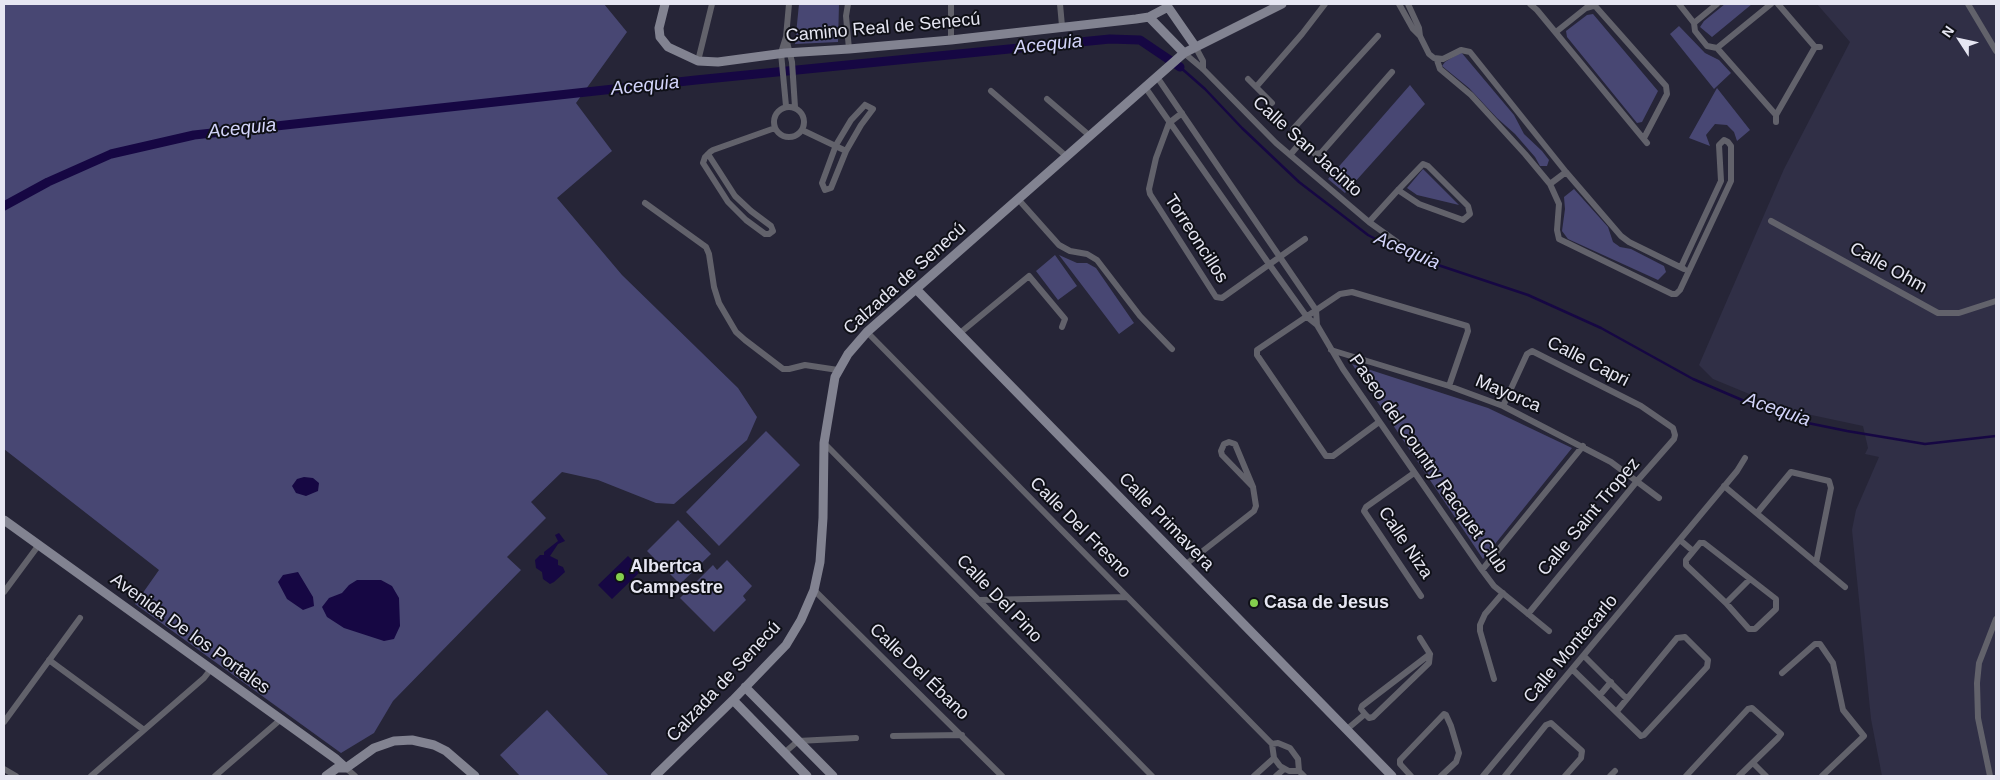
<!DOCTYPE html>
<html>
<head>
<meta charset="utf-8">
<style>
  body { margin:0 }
  #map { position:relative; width:2000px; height:780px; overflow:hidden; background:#262537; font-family:Arial,sans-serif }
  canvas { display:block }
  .frame { position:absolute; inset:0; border:5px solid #e6e6f2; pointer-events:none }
  .north { position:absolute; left:1935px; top:15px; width:50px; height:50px; -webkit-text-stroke:4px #0f1017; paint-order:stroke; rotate:305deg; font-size:14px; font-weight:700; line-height:20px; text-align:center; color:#e6e6f2 }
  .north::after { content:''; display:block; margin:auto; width:18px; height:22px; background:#e6e6f2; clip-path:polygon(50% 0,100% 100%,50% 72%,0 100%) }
</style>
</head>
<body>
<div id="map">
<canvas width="2000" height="780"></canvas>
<div class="frame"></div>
<div class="north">N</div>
</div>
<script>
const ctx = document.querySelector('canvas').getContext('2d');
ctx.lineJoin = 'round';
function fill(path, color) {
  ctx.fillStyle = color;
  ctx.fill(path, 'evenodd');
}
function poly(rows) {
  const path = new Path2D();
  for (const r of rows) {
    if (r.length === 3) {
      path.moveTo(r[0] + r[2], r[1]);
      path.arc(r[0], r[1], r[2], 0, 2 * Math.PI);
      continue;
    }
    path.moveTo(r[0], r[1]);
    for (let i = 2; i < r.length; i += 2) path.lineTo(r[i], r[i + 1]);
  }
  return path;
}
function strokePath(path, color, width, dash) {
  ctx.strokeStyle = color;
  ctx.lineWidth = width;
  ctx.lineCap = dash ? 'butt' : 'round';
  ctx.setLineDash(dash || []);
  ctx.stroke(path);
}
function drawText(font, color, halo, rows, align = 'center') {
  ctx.font = font + ' Arial,sans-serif';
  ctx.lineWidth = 4;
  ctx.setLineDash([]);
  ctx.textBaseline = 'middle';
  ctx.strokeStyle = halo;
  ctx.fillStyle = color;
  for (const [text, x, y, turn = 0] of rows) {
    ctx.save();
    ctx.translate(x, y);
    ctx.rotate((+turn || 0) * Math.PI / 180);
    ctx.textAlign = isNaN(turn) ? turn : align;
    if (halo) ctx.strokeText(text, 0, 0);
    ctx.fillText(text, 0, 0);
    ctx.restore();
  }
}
fill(poly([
  [1817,4,1996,4,1996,776,1882,776,1871,719,1852,530,1856,510,1879,457,1865,454,1868,448,1863,426,1788,410,1713,379,1699,365,1784,169,1850,42]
]), '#302f46');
fill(poly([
  [4,4,604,4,627,32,576,103,612,151,557,198,622,275,738,388,757,417,747,440,674,504,656,503,598,480,562,472,531,502,546,518,507,557,521,570,393,701,374,733,341,753,135,604,159,570,4,449],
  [799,4,839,4,838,42,795,44],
  [1725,4,1752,4,1712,37,1700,27,1704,21],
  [1593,14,1658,91,1642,122,1637,123,1567,37,1566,31,1587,15],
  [1679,26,1705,53,1719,60,1731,73,1714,89,1670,34],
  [1461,52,1514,115,1524,134,1542,151,1549,160,1547,166,1540,166,1535,157,1515,134,1497,118,1469,88,1442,66,1445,62],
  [1410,85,1425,104,1345,193,1328,179],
  [1717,88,1750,130,1737,141,1734,132,1727,125,1715,124,1706,135,1710,146,1689,138],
  [1423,169,1459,205,1417,195,1407,188],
  [1574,189,1608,227,1613,242,1620,247,1631,249,1664,266,1666,272,1658,280,1568,239,1562,231,1565,209,1564,197],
  [1055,255,1077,286,1058,300,1036,271],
  [1059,255,1077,263,1087,263,1096,268,1134,323,1119,334],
  [1352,364,1488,408,1572,448,1483,559],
  [766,431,800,465,719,546,686,512],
  [678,520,711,554,680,584,647,551],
  [727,560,752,586,743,596,746,600,714,632,680,598,713,565,717,570],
  [547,710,609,776,520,776,500,755]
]), '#484773');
fill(poly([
  [304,477,313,478,319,483,318,491,306,496,296,493,292,486,297,479],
  [559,533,565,541,558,544,550,556,558,560,558,565,563,567,565,572,554,582,550,584,543,579,542,572,536,568,535,560,540,555,544,555,544,552,558,541,555,535],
  [628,556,642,570,612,599,598,585],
  [298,572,313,597,314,606,303,610,287,599,278,582,283,575],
  [357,580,381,580,392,586,399,598,400,626,394,639,384,641,344,628,327,617,322,607,329,598,342,593,349,585]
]), '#160743');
strokePath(poly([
  [1180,67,1205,89,1242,128,1299,182,1368,235,1402,253,1528,295,1601,328,1693,379,1749,403,1798,421,1847,431,1925,444,1996,436]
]), '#160743', 2.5);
strokePath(poly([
  [4,206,48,182,111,154,194,135,696,80,1110,39,1140,40,1180,67]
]), '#160743', 9);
strokePath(poly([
  [848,4,846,16,849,49],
  [951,4,951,40],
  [1060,4,1062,26],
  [1399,4,1413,29,1420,36,1429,54,1434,58,1443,59,1461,50,1470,52,1566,172,1621,236,1629,242,1684,269],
  [1408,4,1419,28,1420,36],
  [1530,4,1537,10,1647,143],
  [1679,4,1694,23,1695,31,1707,46,1717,48,1776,115],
  [1778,4,1815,47],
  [1968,4,1996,51],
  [1694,23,1717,4],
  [1556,32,1586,8,1593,6,1596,7,1666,86,1667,94,1644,138],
  [1378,36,1293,129,1293,136,1315,154,1321,153,1392,72],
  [786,38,792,62,795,107],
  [1195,46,1203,61,1203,69],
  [1717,48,1771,4],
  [1184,53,1203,69,1276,143,1369,222,1397,242],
  [1437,60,1440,69,1471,95,1525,154,1550,184,1559,204,1557,230,1559,239,1672,294,1676,294,1680,290,1731,181,1731,146,1728,142,1724,140,1719,145,1721,181,1681,267],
  [698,61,712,4],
  [1157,77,1316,310,1317,325],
  [1248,79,1272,103],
  [1145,87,1269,264,1307,317,1317,325,1343,369,1482,570,1494,586,1549,631],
  [1256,87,1302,34,1325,4],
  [991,91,1066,156],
  [1047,99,1090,136],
  [865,105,873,109,861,125,846,151,831,188,825,190,822,183,836,145,851,120,865,105],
  [786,106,781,53,786,37,789,4],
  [789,122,15],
  [1182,113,1169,123,1156,158,1149,189,1150,194,1216,297,1222,298,1305,239],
  [1776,122,1776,115,1815,47,1820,47],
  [802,130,846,151],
  [708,154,735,196,751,211,771,226,773,231,769,234,765,234,746,220,728,202,703,163,705,157,710,152,713,150,775,128],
  [1290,155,1301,142],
  [1550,184,1566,172],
  [1018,199,1059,245,1070,251,1087,254,1097,260,1140,316,1172,349],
  [645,203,706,247,709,254,714,287,719,303,736,332,745,340,783,369,789,369,805,365,838,370],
  [1771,221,1938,313,1959,313,1996,301],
  [1369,222,1398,190,1422,165,1423,164,1428,166,1468,206,1470,214,1463,220,1419,204,1398,190],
  [867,332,1272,744,1274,758,1280,766,1289,771,1299,771,1304,776],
  [960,333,1029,276,1065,319,1062,327],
  [1331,350,1449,386,1503,406,1611,462,1659,498],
  [1503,406,1527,354,1532,351,1641,406,1673,428,1675,435,1674,439,1638,480,1528,614],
  [1379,422,1333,456,1326,456,1257,355,1257,350,1340,294,1352,292,1467,326,1468,331,1449,386],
  [824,443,1152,776],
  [1414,473,1366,507,1364,511,1421,596],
  [1724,486,1845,587],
  [1757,513,1791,472,1829,481,1831,488,1816,563],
  [1680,540,1693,551],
  [1700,543,1704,543,1776,599,1776,609,1755,629,1749,629,1726,603,1686,565,1686,560,1700,543],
  [1185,565,1254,511,1256,506,1253,487,1235,444,1229,442,1224,444,1221,451,1222,455,1253,487],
  [1482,570,1583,446],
  [814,590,1002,776],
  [4,592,38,546],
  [980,600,1127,597],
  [1726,603,1750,579],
  [1420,638,1430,654,1429,663,1373,717,1369,718,1365,714,1361,709,1362,706,1430,654],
  [1584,656,1627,699],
  [49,660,144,730],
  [1573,670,1641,736,1644,735,1707,667,1708,660,1685,637,1677,638,1617,711],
  [1782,673,1815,644,1820,644,1833,663,1843,710,1864,736,1822,776],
  [1494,679,1480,631,1480,625,1485,614,1503,593],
  [1600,695,1611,682],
  [4,722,80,618],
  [1346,730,1365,714],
  [893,736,962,735],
  [1272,744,1278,743,1290,748,1298,759,1299,771],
  [784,753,798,741,856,738],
  [1753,763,1766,776],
  [346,768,355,776],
  [4,769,16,776],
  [91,776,204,678,211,669],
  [215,776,280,720],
  [1254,776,1274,758],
  [1276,776,1284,769],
  [1411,776,1400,764,1400,760,1444,714,1446,715,1451,726,1459,753,1456,762,1441,776],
  [1483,776,1737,471,1745,458],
  [1505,776,1546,725,1551,723,1582,751,1581,758,1565,776],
  [1610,776,1615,771],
  [1686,776,1748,709,1752,708,1781,734,1778,738,1739,776],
  [1990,776,1978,718,1977,683,1979,663,1996,619]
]), '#62626b', 6);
strokePath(poly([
  [665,4,659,28,660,37,668,47,698,61,718,62,785,53,849,49,951,40,1136,19,1149,17,1168,7,1195,46],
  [1149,17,1184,53],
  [916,289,1392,776],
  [4,520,336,759,346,768],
  [745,687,833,776],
  [733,700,807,776],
  [346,768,374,748,394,741,412,740,434,745,446,751,475,776],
  [326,776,337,768,346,768],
  [655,776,733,700,786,645,801,620,814,590,820,562,823,518,824,443,835,377,848,354,867,332,1184,53,1282,4]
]), '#828391', 9);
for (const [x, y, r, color] of [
  [620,577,5,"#84cf4d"],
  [1254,603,5,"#84cf4d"]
]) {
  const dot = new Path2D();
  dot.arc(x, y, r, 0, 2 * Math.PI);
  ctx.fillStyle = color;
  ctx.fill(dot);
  strokePath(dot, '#0f1017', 2);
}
drawText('18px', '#e6e6f2', '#0f1017', [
  ["Camino Real de Senecú",883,28,-5],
  ["Calle San Jacinto",1307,147,42],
  ["Torreoncillos",1196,239,57],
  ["Calle Ohm",1888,268,29],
  ["Calzada de Senecú",905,279,-42],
  ["Calle Capri",1588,362,27],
  ["Mayorca",1508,394,23],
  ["Paseo del Country Racquet Club",1428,464,55],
  ["Calle Saint Tropez",1589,517,-50],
  ["Calle Primavera",1166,522,46],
  ["Calle Del Fresno",1080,528,45],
  ["Calle Niza",1405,543,56],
  ["Calle Del Pino",999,599,46],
  ["Avenida De los Portales",190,634,36],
  ["Calle Montecarlo",1571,649,-50],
  ["Calle Del Ébano",919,672,44],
  ["Calzada de Senecú",724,682,-47]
]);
drawText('bold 18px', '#e6e6f2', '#0f1017', [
  ["Albertca",630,567],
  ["Campestre",630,588],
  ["Casa de Jesus",1264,603]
], 'left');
drawText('italic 19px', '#d3d4fa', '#0f1017', [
  ["Acequia",1048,45,-6],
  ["Acequia",645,86,-6],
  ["Acequia",242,129,-6],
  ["Acequia",1407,251,23],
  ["Acequia",1777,410,19]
]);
</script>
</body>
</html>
